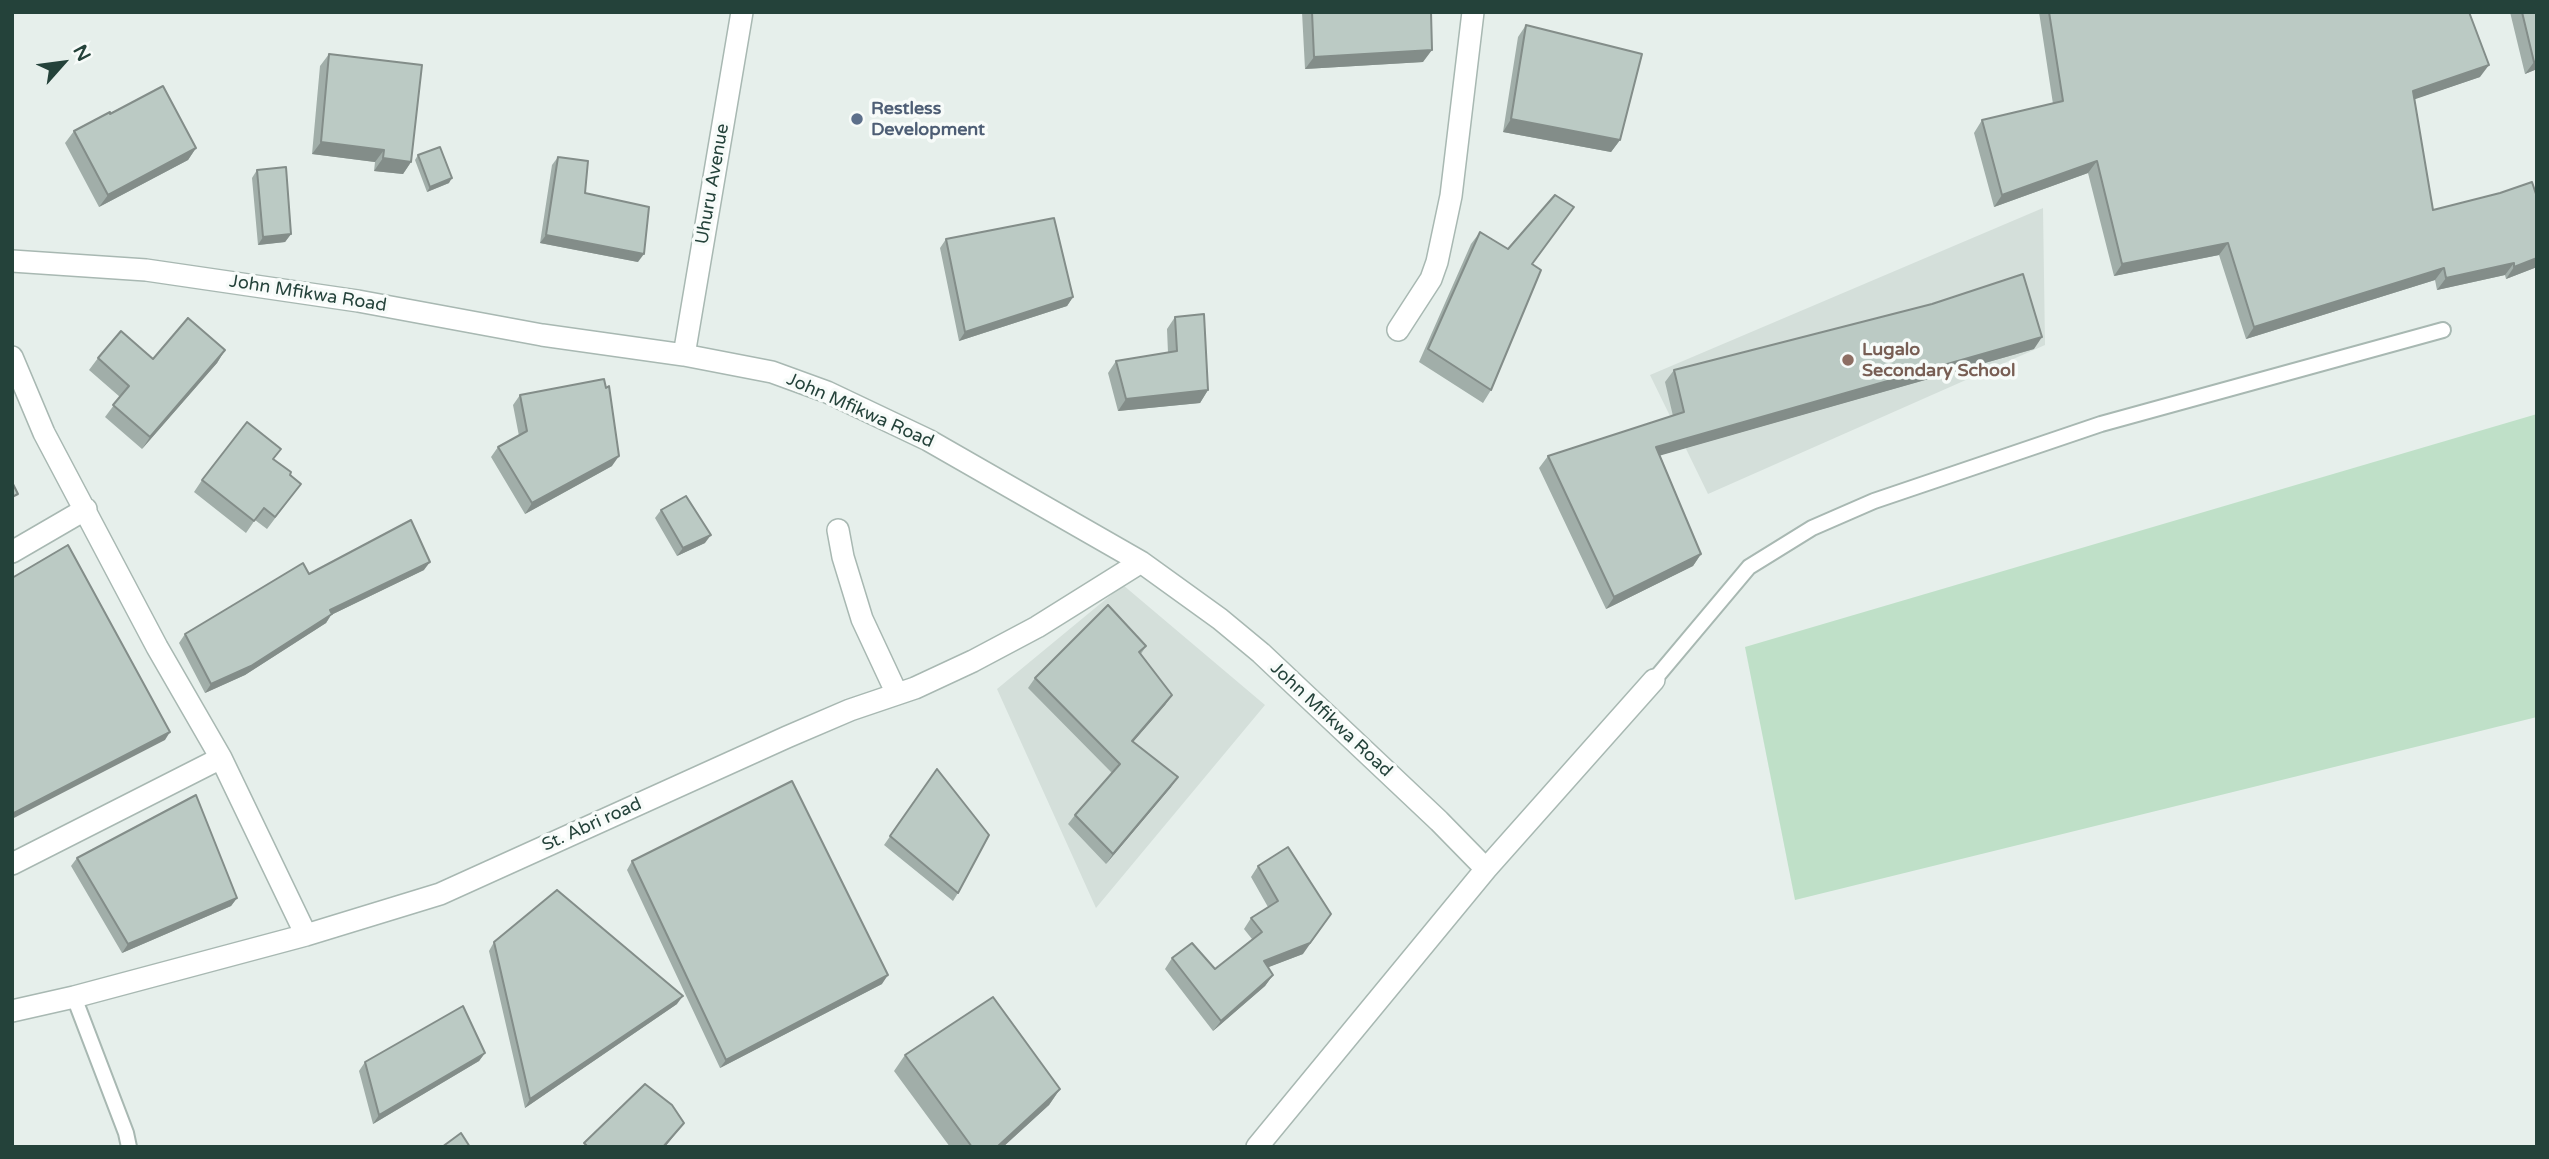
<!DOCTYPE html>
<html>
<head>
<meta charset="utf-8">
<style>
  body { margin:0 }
  #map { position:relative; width:2549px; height:1159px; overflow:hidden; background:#e6efeb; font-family:"Varela Round",sans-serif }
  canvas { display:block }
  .frame { position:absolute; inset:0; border:14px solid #24423a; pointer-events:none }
  .north { position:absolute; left:28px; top:28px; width:70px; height:70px; -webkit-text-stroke:5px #f7fbf9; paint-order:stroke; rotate:62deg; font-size:19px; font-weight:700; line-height:28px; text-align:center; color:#24423a }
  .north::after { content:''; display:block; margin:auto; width:24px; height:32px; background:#24423a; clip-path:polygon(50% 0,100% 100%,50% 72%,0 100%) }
</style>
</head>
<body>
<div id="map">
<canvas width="2549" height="1159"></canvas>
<div class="frame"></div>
<div class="north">N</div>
</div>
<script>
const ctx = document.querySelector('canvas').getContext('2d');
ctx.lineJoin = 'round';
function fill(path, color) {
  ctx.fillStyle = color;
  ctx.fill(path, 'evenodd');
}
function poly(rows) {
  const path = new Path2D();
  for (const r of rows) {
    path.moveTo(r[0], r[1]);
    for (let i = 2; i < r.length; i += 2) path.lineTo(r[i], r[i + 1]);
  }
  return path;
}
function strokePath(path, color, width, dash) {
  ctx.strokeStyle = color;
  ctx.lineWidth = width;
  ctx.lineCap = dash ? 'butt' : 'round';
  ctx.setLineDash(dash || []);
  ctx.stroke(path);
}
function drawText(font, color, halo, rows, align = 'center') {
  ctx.font = font + ' "Varela Round",sans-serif';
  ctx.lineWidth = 7;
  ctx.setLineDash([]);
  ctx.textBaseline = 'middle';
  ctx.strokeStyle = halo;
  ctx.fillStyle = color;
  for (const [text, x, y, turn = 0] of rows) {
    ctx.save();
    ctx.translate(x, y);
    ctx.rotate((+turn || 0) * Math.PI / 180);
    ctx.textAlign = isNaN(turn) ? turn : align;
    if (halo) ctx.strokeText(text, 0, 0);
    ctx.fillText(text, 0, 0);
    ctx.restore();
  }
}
fill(poly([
  [2043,208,2045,345,1708,494,1650,375],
  [1123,585,1265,705,1096,908,997,689]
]), '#d4dfda');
fill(poly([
  [2537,414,2537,717,1795,900,1745,647]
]), '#bfe0c8');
const service = poly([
  [1654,680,1749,567,1812,528,1874,501,2101,424,2443,330],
  [74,997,126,1133,129,1147]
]);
const minor = poly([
  [12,261,146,270,358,301,542,335,684,355,772,372,827,392,928,440,1141,562,1220,619,1261,653,1439,821,1486,869],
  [1398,330,1431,279,1437,262,1451,196,1473,12],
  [684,355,742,12],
  [12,357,44,433,157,647,221,758,306,935],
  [838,530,843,557,862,619,897,694],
  [12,552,86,509],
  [12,864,221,758],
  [12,1011,74,997,306,935,440,894,787,737,850,710,915,688,973,661,1037,627,1141,562],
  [1257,1147,1486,869,1654,680]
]);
strokePath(service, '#a8b8b2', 18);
strokePath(minor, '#a8b8b2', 24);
strokePath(service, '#fff', 14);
strokePath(minor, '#fff', 21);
fill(poly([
  [1302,12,1431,12,1423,62,1305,69],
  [2039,12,2469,12,2480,77,2414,99,2433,210,2537,267,2506,279,2505,275,2437,290,2435,280,2246,339,2219,255,2114,276,2088,173,1994,207,1974,133,1982,120,2053,104],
  [2510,12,2537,12,2537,69,2525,74],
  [1526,25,1620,140,1611,152,1503,132,1518,37],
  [329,54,411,162,403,174,374,171,375,162,312,154,320,66],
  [110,114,196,148,188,160,99,207,65,143,74,131],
  [418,155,449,183,427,192,415,160],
  [558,157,585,193,638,262,540,243,552,165],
  [257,170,291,234,285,242,258,245,252,178],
  [1480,232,1532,264,1491,390,1483,403,1419,362,1471,244],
  [946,239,1073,297,1067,306,959,341,940,248],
  [1175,317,1208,390,1200,403,1118,411,1108,373,1116,361,1168,353,1167,329],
  [2034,349,1660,455,1701,554,1693,566,1606,609,1539,468,1548,456,1673,416,1665,382,1674,370],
  [225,350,217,363,142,449,105,417,120,397,89,370,98,358,153,359],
  [520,395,612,466,525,514,491,457,498,447,519,436,513,405],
  [274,459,301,484,267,529,255,520,246,533,194,492,202,480],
  [661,510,705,543,677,556,655,518],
  [424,570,331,615,326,623,245,675,205,693,179,643,185,634,309,574],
  [1146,646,1141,654,1172,695,1165,705,1133,742,1171,787,1106,864,1068,824,1075,815,1112,773,1028,688,1035,678],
  [937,769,958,893,953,901,884,845],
  [1288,847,1303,954,1268,967,1273,975,1265,986,1213,1031,1165,969,1172,958,1215,969,1252,939,1244,929,1251,918,1268,907,1251,877,1258,866],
  [77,858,237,898,231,906,122,953,71,866],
  [632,861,882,984,720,1068,627,870],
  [494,942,677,1004,525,1108,489,951],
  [485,1053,479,1061,373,1124,359,1071,365,1062],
  [905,1055,1060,1089,1049,1105,1003,1147,950,1147,894,1071]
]), '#a1aea9');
fill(poly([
  [1432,50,1423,62,1305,69,1314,57],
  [2537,61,2537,69,2525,74,2534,62],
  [2489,65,2480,77,2404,103,2413,91],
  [1511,119,1620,140,1611,152,1503,132],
  [321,142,384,150,375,162,312,154],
  [196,148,188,160,99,207,108,195],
  [383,158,411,162,403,174,374,171],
  [2097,161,2088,173,1994,207,2002,195],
  [452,178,449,183,427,192,430,187],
  [291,234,285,242,258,245,263,237],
  [546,235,644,254,638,262,540,243],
  [2228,243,2219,255,2114,276,2122,264],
  [2537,258,2537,267,2506,279,2514,267],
  [2514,263,2505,275,2437,290,2446,278],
  [2444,268,2435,280,2246,339,2254,327],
  [1073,297,1067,306,959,341,965,332],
  [2042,337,2034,349,1648,459,1656,447],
  [225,350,217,363,142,449,150,437],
  [1208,390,1200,403,1118,411,1126,399],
  [619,456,612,466,525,514,532,503],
  [711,535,705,543,677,556,683,548],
  [1701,554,1693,566,1606,609,1614,597],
  [430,562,424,570,331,615,326,623,245,675,205,693,211,684,330,610],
  [1172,695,1165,705,1125,751,1132,741],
  [170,732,165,740,12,819,12,814],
  [1178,777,1171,787,1106,864,1113,854],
  [237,898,231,906,122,953,128,944],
  [1331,914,1303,954,1256,972,1264,961],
  [888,975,882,984,720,1068,726,1060],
  [1273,975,1265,986,1213,1031,1221,1021],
  [683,996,677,1004,525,1108,530,1099],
  [485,1053,479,1061,373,1124,379,1115],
  [1060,1089,1049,1105,1003,1147,997,1147],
  [684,1123,665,1147,663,1147]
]), '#838d89');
const building = poly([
  [1312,12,1431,12,1432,50,1314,57,1312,12],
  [2049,12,2469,12,2489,65,2413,91,2433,210,2500,193,2532,182,2537,197,2537,258,2514,267,2514,263,2446,278,2444,268,2254,327,2228,243,2122,264,2097,161,2002,195,1982,120,2063,101,2049,12],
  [2522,12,2537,12,2537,61,2534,62,2522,12],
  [1526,25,1642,54,1620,140,1511,119,1526,25],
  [329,54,422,65,411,162,383,158,384,150,321,142,329,54],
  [163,86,196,148,108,195,74,131,110,112,110,114,163,86],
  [440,147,452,178,430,187,418,155,440,147],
  [558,157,588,161,585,193,649,207,644,254,546,235,558,157],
  [286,167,291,234,263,237,257,170,286,167],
  [1555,195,1574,207,1532,264,1541,270,1491,390,1428,349,1480,232,1508,249,1555,195],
  [1054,218,1073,297,965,332,946,239,1054,218],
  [2023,274,2042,337,1656,447,1701,554,1614,597,1548,456,1684,412,1674,370,1932,304,2023,274],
  [1204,314,1208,390,1126,399,1116,361,1177,351,1175,317,1204,314],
  [188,318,225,350,150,437,113,405,129,386,98,358,121,331,153,359,188,318],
  [604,379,606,388,609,386,619,456,532,503,498,447,527,431,520,395,604,379],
  [247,422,281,449,273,459,291,472,290,475,301,484,275,517,264,508,254,521,202,480,247,422],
  [12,482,18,494,12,497,12,482],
  [686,496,711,535,683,548,661,510,686,496],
  [411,520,430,562,330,610,332,614,251,666,211,684,185,634,303,563,309,574,411,520],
  [68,545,170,732,12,814,12,578,68,545],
  [1108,605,1146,646,1139,652,1172,695,1132,741,1178,777,1113,854,1075,815,1120,764,1035,678,1108,605],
  [937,769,989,835,958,893,890,836,937,769],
  [792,781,888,975,726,1060,632,861,792,781],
  [196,795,237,898,128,944,77,858,196,795],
  [1288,847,1331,914,1310,943,1264,961,1273,975,1221,1021,1172,958,1192,943,1215,969,1262,932,1251,918,1278,901,1258,866,1288,847],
  [557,890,683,996,530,1099,494,942,557,890],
  [993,997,1060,1089,997,1147,972,1147,905,1055,993,997],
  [463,1006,485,1053,379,1115,365,1062,463,1006],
  [645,1084,672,1105,684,1123,663,1147,588,1147,584,1143,645,1084],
  [461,1133,470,1147,442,1147,461,1133]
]);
fill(building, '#bbcac4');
strokePath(building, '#838d89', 2);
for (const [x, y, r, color] of [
  [857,119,7,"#5c6f8a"],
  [1848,360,7,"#8d6e63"]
]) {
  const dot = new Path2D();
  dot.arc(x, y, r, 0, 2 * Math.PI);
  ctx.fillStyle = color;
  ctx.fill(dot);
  strokePath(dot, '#f7fbf9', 2.5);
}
drawText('bold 18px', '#4e5e75', '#f7fbf9', [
  ["Restless",871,109],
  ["Development",871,130]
], 'left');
drawText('18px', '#24423a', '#f7fbf9', [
  ["Uhuru Avenue",713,184,-80],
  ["John Mfikwa Road",308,294,9],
  ["John Mfikwa Road",860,411,24],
  ["John Mfikwa Road",1331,720,43],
  ["St. Abri road",592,825,-24]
]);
drawText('bold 18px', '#785e54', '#f7fbf9', [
  ["Lugalo",1862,350],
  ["Secondary School",1862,371]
], 'left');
</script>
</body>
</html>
